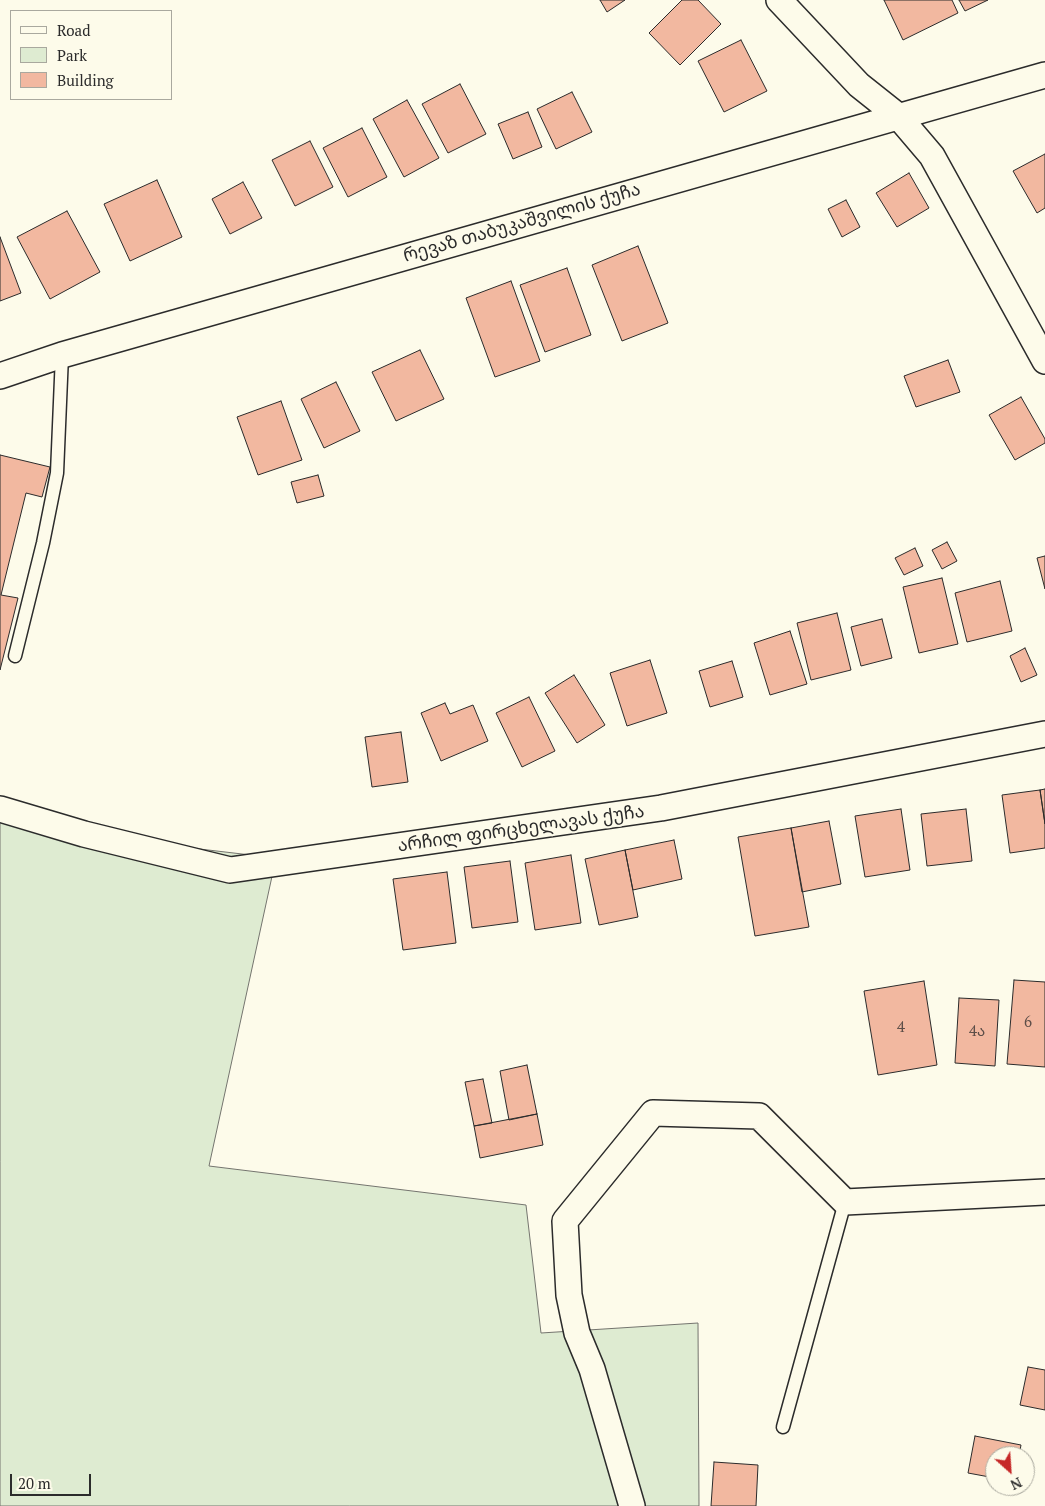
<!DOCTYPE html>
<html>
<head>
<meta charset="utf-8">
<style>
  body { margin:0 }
  #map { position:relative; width:1045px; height:1506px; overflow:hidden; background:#fdfbea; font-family:"PT Serif",serif }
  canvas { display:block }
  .legend { position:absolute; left:10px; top:10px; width:162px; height:90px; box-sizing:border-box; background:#fdfbea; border:1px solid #a9a89e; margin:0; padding:6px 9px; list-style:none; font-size:15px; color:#2b2b2b }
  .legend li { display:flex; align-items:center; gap:10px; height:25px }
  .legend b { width:25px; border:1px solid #a9a89e }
  .north { position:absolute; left:985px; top:1446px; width:50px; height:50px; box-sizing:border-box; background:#fdfbea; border:1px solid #a9a89e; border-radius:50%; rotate:154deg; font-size:14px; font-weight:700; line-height:20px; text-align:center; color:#2b2b2b }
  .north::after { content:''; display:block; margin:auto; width:18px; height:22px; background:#c62828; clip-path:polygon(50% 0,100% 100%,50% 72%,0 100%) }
  .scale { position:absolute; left:10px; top:1474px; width:81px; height:22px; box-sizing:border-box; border:2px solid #2b2b2b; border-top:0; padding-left:6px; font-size:15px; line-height:18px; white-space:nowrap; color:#2b2b2b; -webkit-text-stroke:4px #fdfbea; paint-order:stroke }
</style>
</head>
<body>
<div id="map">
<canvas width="1045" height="1506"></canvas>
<ul class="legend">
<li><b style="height:6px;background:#fdfbea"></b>Road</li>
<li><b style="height:14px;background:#deebd1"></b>Park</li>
<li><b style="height:14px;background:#f2b8a0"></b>Building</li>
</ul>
<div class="north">N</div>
<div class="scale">20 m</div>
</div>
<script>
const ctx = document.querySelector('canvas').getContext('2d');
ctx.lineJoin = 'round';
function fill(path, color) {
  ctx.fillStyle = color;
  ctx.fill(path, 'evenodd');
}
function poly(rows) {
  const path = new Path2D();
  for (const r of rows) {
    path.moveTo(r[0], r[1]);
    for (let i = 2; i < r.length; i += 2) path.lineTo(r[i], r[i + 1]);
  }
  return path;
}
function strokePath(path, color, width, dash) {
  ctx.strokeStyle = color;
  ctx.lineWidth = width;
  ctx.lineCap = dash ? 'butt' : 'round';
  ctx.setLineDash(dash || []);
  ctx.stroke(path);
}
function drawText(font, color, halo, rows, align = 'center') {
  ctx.font = font + ' "PT Serif","Noto Sans Georgian",serif';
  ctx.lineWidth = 4;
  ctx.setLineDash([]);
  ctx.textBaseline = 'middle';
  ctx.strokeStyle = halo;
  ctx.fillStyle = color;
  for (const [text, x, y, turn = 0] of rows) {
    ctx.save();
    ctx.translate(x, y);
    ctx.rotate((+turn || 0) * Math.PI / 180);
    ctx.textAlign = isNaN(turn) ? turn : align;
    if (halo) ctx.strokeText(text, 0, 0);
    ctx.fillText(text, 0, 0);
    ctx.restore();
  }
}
const green = poly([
  [0,817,98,837,276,858,209,1166,526,1205,541,1333,698,1323,699,1506,0,1506,0,817]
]);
fill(green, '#deebd1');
strokePath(green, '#74746e', 1);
const building = poly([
  [600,0,625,0,607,12,600,0],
  [682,0,698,0,721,24,680,65,649,33,682,0],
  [884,0,952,0,958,13,903,40,884,0],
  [959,0,988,0,965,11,959,0],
  [741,40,767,91,724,112,698,61,741,40],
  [460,84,486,134,448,153,422,104,460,84],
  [572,92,592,132,556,149,537,109,572,92],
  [407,100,439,158,404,177,373,119,407,100],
  [528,112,542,147,513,159,498,124,528,112],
  [362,128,387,177,348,197,323,148,362,128],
  [310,141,333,187,295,206,272,160,310,141],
  [1045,154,1045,208,1037,213,1013,171,1045,154],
  [909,173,929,208,897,227,876,193,909,173],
  [157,180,182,237,130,261,104,204,157,180],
  [243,182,262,218,230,234,212,199,243,182],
  [846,200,860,227,842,237,828,209,846,200],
  [67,211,100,272,50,299,17,237,67,211],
  [0,237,21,293,0,301,0,237],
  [638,246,668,323,622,341,592,265,638,246],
  [567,268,591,335,545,352,520,285,567,268],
  [511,281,540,361,495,377,466,298,511,281],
  [420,350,444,399,396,421,372,372,420,350],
  [948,360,960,392,916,407,904,376,948,360],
  [336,382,360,431,324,448,301,399,336,382],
  [1021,397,1045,439,1045,443,1015,460,989,415,1021,397],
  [281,401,302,460,258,475,237,417,281,401],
  [0,455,50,467,42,497,26,493,1,595,18,598,0,670,0,455],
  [318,475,324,496,297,503,291,482,318,475],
  [947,542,957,561,942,569,932,550,947,542],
  [915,548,923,566,904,575,895,558,915,548],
  [1045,556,1045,589,1037,558,1045,556],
  [942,578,958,644,919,653,903,587,942,578],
  [1000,581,1012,631,967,642,955,593,1000,581],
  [837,613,851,670,811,680,797,623,837,613],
  [882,619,892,658,861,666,851,627,882,619],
  [790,631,807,684,770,695,754,643,790,631],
  [1025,648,1037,675,1021,682,1010,656,1025,648],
  [650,660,667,713,627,726,610,673,650,660],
  [732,661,743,697,710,707,699,671,732,661],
  [574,675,605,725,577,743,545,693,574,675],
  [529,697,555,751,522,767,496,713,529,697],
  [445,703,450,714,473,705,488,741,441,761,421,713,445,703],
  [401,732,408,782,372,787,365,737,401,732],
  [1045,789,1045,824,1040,790,1045,789],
  [1040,790,1045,824,1045,848,1010,853,1002,795,1040,790],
  [901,809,910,870,865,877,855,816,901,809],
  [966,809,972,861,927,866,921,814,966,809],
  [829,821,841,884,802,892,791,828,829,821],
  [791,828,809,927,755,936,738,837,791,828],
  [674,840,682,879,633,890,625,850,674,840],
  [625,850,638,917,599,925,585,859,625,850],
  [571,855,581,923,535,930,525,863,571,855],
  [510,861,518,922,472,928,464,867,510,861],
  [447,872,456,943,403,950,393,879,447,872],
  [1014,980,1045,982,1045,1067,1007,1064,1014,980],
  [924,981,937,1065,878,1075,864,991,924,981],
  [959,998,999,1000,995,1066,955,1063,959,998],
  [527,1065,537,1114,509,1120,500,1071,527,1065],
  [483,1079,492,1123,474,1126,465,1082,483,1079],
  [537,1114,543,1145,480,1158,474,1126,537,1114],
  [1028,1367,1045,1370,1045,1410,1020,1405,1028,1367],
  [975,1436,1021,1445,1019,1456,995,1456,995,1478,968,1473,975,1436],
  [714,1462,758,1465,756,1506,711,1506,714,1462]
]);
fill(building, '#f2b8a0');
strokePath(building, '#2b2b2b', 1);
const lane = poly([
  [15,656,43,543,57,473,62,355],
  [783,1427,845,1202]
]);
const street = poly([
  [779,0,859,85,898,116,932,156,1045,361],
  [0,376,62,355,1045,75],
  [0,809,84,834,230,870,661,808,1045,734],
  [632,1506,592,1369,577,1333,569,1295,565,1221,653,1113,759,1116,845,1202,1045,1192]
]);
strokePath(lane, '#2b2b2b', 15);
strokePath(street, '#2b2b2b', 28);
strokePath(lane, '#fdfbea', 12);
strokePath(street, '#fdfbea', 25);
drawText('15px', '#5d4e48', null, [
  ["6",1028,1023],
  ["4",901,1028],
  ["4ა",977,1032]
]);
drawText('18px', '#2b2b2b', '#fdfbea', [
  ["რევაზ თაბუკაშვილის ქუჩა",522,223,-16],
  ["არჩილ ფირცხელავას ქუჩა",521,829,-8]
]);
</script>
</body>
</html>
